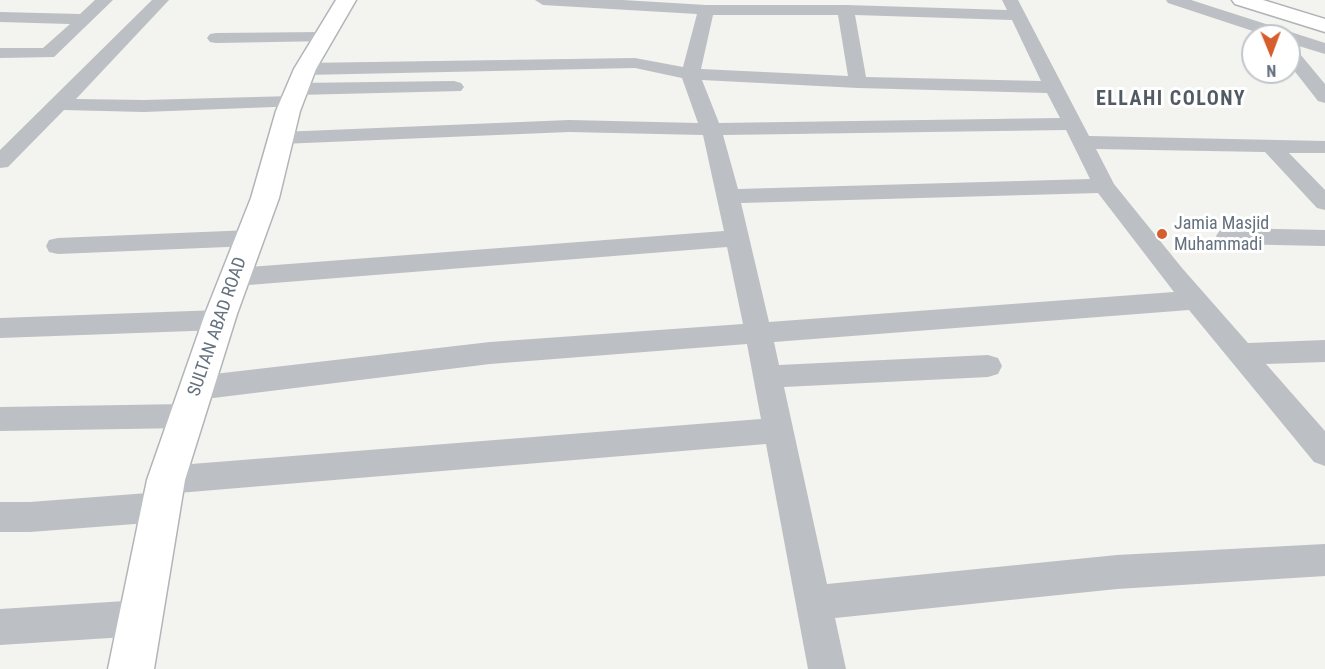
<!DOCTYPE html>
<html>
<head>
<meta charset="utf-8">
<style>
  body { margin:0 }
  #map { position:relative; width:1325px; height:669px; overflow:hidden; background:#f3f3ef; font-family:"Roboto Condensed",sans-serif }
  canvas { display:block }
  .north { position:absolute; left:1241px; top:24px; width:60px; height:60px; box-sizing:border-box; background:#fff; border:2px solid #c1c6cc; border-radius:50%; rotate:179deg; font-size:16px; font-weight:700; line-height:24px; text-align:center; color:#64717f }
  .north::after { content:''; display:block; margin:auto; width:21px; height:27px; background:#d65d2c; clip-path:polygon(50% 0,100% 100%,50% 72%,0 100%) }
</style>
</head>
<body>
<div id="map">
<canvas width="1325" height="669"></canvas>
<div class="north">N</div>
</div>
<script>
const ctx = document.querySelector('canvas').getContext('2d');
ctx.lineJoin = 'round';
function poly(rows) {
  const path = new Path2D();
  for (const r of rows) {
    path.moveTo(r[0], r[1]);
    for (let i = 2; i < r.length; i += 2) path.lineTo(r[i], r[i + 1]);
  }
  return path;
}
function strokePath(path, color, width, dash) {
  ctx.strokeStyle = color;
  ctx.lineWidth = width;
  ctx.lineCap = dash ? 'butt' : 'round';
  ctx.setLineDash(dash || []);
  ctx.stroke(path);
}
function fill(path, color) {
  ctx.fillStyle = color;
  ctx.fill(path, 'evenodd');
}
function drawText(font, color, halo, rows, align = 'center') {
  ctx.font = font + ' "Roboto Condensed",sans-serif';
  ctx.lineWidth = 6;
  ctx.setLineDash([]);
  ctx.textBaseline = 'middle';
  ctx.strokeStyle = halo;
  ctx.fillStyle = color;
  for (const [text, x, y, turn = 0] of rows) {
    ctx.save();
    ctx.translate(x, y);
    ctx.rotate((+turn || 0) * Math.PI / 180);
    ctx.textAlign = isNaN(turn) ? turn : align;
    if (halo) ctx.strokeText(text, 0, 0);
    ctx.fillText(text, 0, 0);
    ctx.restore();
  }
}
const secondary = poly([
  [336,0,356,0,316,69,300,111,279,198,237,314,185,480,154,669,108,669,147,480,205,314,251,198,276,111,294,69,336,0]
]);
const primary = poly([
  [1232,0,1263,0,1325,19,1325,32,1235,4,1232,0]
]);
strokePath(secondary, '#b1b5b9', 3);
strokePath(primary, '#b0b3b7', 3);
fill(poly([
  [95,0,113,0,54,57,0,58,0,48,43,48,70,24,0,22,0,12,80,14,95,0],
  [152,0,169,0,76,99,144,100,292,96,299,98,302,102,299,106,144,112,64,110,8,167,0,168,0,150,152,0],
  [535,0,623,0,706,5,846,5,1007,10,1002,0,1018,0,1089,136,1325,141,1325,153,1289,153,1325,190,1325,210,1317,208,1265,152,1096,149,1114,184,1182,268,1248,343,1325,340,1325,362,1266,364,1325,431,1325,466,1314,462,1189,310,774,342,779,365,988,355,998,358,1002,366,998,374,988,377,784,387,827,584,1117,555,1325,544,1325,576,1117,589,835,618,846,669,808,669,766,444,166,494,155,490,150,480,155,470,166,466,761,419,747,344,490,364,197,400,187,396,183,388,187,380,197,376,490,342,743,324,727,247,236,286,227,283,223,277,227,271,236,268,724,231,703,135,569,132,281,144,274,142,271,138,274,134,281,132,569,120,698,123,682,78,635,68,305,75,298,73,296,69,298,65,305,63,635,58,683,67,697,14,543,5,535,0],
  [713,15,838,15,848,76,701,69,713,15],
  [855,15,1012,20,1041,81,866,77,855,15],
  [702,80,858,88,1047,93,1060,118,719,123,702,80],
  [1066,130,1090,179,738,189,723,135,1066,130],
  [1098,193,1174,292,769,322,741,203,1098,193],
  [1166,0,1191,0,1325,43,1325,54,1289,43,1289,36,1268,36,1168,3,1166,0],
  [323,32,329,33,332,37,329,41,216,43,210,42,207,38,210,34,216,33,323,32],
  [1289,47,1295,48,1325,84,1325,103,1318,101,1289,64,1289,47],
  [454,81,461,83,464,87,461,91,297,95,290,93,287,89,290,85,297,83,454,81],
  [1228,228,1325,230,1325,246,1228,244,1220,242,1216,236,1220,230,1228,228],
  [251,230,259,232,263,238,259,244,251,246,58,254,49,252,46,246,49,240,58,238,251,230],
  [219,310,228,313,232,320,228,327,219,330,0,338,0,318,219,310],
  [187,404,197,407,202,416,197,425,187,428,0,431,0,407,187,404],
  [161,492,173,497,177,507,173,517,161,522,30,532,0,532,0,502,30,502,161,492],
  [141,600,154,605,159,618,154,631,141,636,0,645,0,609,141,600]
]), '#bcbfc3');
fill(secondary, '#fff');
fill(primary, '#fff');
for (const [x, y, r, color] of [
  [1162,234,6,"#d65d2c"]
]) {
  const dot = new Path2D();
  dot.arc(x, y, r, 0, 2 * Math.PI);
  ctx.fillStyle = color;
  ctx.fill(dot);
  strokePath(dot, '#fff', 2);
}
drawText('18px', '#64717f', '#fff', [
  ["Jamia Masjid",1174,224],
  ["Muhammadi",1174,245]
], 'left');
drawText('18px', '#64717f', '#fff', [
  ["SULTAN ABAD ROAD",218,327,-71]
]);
ctx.letterSpacing = '1.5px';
drawText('bold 20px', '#525b64', '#fff', [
  ["ELLAHI COLONY",1171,100]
]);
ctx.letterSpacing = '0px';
</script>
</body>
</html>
